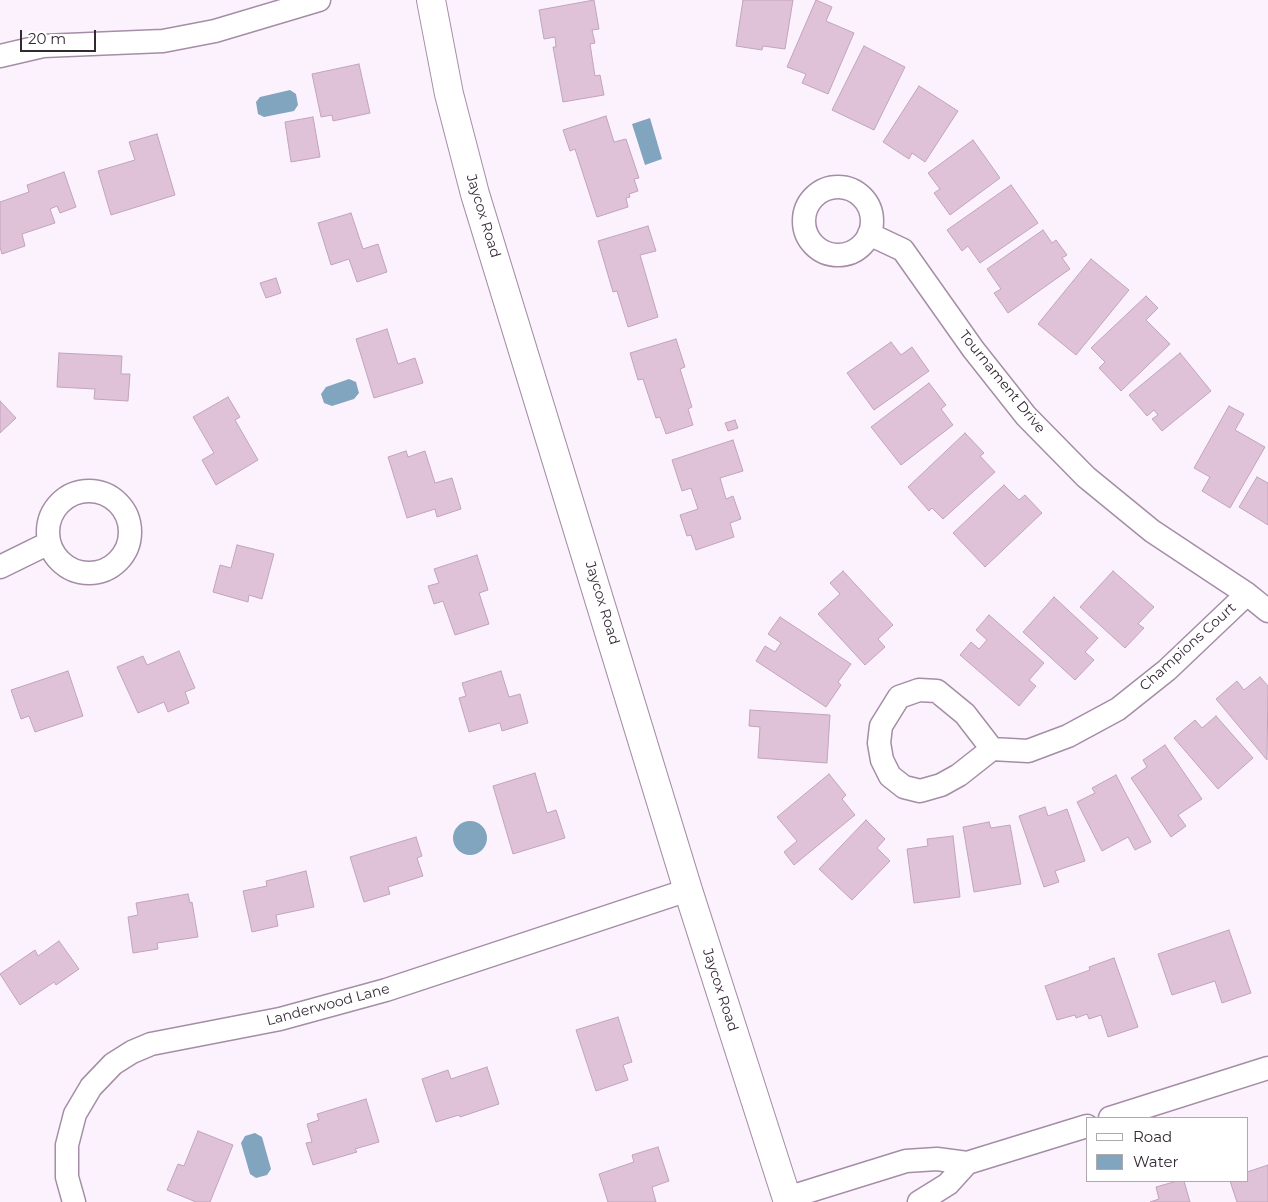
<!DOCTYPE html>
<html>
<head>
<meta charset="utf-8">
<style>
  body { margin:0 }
  #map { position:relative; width:1268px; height:1202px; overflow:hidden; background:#fcf2fd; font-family:Montserrat,sans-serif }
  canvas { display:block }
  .legend { position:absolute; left:1086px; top:1117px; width:162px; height:65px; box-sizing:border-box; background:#fff; border:1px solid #ada9ad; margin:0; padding:6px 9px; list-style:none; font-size:15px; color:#332933 }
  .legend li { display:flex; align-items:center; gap:10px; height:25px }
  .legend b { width:25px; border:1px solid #ada9ad }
  .scale { position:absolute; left:20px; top:30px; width:76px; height:22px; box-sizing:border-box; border:2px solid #332933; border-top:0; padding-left:6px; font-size:15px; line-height:18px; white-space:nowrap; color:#332933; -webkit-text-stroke:4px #fff; paint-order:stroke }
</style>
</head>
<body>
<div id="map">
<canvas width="1268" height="1202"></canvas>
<ul class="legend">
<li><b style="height:6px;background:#fff"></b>Road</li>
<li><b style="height:14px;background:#81a5be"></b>Water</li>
</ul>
<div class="scale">20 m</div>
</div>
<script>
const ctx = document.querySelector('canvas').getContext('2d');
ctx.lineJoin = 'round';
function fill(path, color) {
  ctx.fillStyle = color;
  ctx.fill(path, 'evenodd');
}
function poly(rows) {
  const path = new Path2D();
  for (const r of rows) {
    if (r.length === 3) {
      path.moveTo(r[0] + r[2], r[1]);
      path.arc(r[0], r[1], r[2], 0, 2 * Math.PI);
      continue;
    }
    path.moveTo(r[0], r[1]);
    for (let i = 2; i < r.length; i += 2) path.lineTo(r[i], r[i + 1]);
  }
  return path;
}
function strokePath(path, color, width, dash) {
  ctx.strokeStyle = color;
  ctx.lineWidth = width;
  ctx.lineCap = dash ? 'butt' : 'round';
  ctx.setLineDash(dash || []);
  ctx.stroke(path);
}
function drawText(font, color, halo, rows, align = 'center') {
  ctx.font = font + ' Montserrat,sans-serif';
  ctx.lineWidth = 5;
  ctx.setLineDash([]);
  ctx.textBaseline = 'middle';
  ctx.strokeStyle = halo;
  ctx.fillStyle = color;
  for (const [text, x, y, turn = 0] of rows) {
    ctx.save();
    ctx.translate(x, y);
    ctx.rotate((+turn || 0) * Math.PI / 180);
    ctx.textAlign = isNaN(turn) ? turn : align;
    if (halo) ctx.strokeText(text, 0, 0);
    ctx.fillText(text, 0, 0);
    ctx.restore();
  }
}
fill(poly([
  [290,90,296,94,298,105,294,111,264,117,258,114,256,102,260,97],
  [650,118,662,159,645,165,632,124],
  [349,379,356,382,359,393,354,399,332,406,324,403,321,394,326,387],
  [470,838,17],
  [255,1133,262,1137,271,1169,267,1175,256,1178,250,1174,241,1143,245,1136]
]), '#81a5be');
const building = poly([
  [594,0,599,29,592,30,595,43,590,44,595,76,600,75,604,95,563,102,553,47,556,47,555,37,544,39,539,10,594,0],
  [743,0,793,0,785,49,763,46,762,50,736,46,743,0],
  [816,0,832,7,826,21,854,33,828,94,802,83,806,74,787,67,816,0],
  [864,46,905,67,874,130,832,110,864,46],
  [359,64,370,113,333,121,332,115,321,117,312,74,359,64],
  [919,86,958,111,925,162,912,153,909,159,883,142,919,86],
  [606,116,614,142,626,139,639,178,634,179,638,191,629,194,630,197,626,198,628,207,597,217,575,149,570,151,563,130,606,116],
  [313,117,320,157,291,162,285,122,313,117],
  [157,134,175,195,111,215,98,171,135,160,129,142,157,134],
  [973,140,1000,178,950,215,934,193,940,189,928,173,973,140],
  [64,172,76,207,60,213,57,206,50,209,55,223,22,234,25,246,2,254,0,247,0,202,29,192,27,185,64,172],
  [1011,185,1038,223,980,263,968,246,962,251,947,230,1011,185],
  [351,213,363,249,378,244,387,272,357,282,349,259,331,265,318,223,351,213],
  [648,226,656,251,640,255,658,317,628,327,617,291,613,292,598,241,648,226],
  [1043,230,1052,243,1056,240,1067,255,1062,258,1070,269,1008,313,994,293,1001,289,987,269,1043,230],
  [1091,259,1129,290,1076,355,1038,324,1091,259],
  [276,278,281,293,266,298,260,283,276,278],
  [1146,296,1158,308,1146,320,1170,344,1121,391,1099,368,1105,362,1091,348,1146,296],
  [387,329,398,364,415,358,423,383,374,398,356,339,387,329],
  [676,339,685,367,680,369,692,407,688,409,693,425,666,434,660,417,656,418,643,379,638,380,630,353,676,339],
  [891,342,901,355,912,347,929,371,874,410,847,373,891,342],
  [59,353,122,356,121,374,130,374,128,401,94,399,95,389,57,387,59,353],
  [1180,353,1211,391,1162,431,1152,419,1158,415,1154,410,1147,416,1129,395,1180,353],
  [929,383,946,405,941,409,953,425,901,465,871,427,929,383],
  [228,397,240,417,235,420,258,460,216,485,202,460,214,453,193,417,228,397],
  [0,401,16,418,0,433,0,401],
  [1229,406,1244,414,1235,430,1265,447,1230,508,1202,491,1210,477,1194,468,1229,406],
  [735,420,738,428,728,431,725,423,735,420],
  [965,433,984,453,980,456,995,472,943,519,932,508,929,511,908,487,965,433],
  [733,440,743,471,720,478,726,499,733,496,741,519,730,523,734,537,696,550,691,535,687,536,680,515,698,509,691,488,682,491,672,460,733,440],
  [406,451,408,457,425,451,435,483,452,478,461,509,437,517,435,509,407,518,388,457,406,451],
  [1257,477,1268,483,1268,525,1239,507,1257,477],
  [1004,485,1019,500,1025,495,1042,513,985,567,953,533,1004,485],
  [237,545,274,554,262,599,249,595,248,602,213,592,220,565,231,568,237,545],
  [477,555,488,590,479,593,489,624,455,635,443,601,434,604,428,586,439,583,434,569,477,555],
  [843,571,893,625,878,639,885,647,865,665,818,614,840,594,830,583,843,571],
  [1113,571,1154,607,1138,624,1144,628,1125,648,1080,607,1113,571],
  [1054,597,1098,638,1085,652,1094,660,1075,680,1023,632,1054,597],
  [989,615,1044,663,1029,680,1036,686,1019,706,960,655,971,642,979,649,987,640,976,630,989,615],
  [780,617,851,664,838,682,841,685,826,707,756,661,765,646,775,652,781,643,768,634,780,617],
  [179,651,195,688,185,692,189,703,168,712,164,702,138,713,117,667,143,656,147,665,179,651],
  [68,671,83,716,35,732,29,716,21,719,11,690,68,671],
  [501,671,509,697,520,694,528,723,502,731,500,723,469,732,459,698,466,696,462,683,501,671],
  [1260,677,1268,686,1267,760,1216,699,1237,681,1244,690,1260,677],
  [750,710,830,715,827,763,758,758,760,727,749,726,750,710],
  [1216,716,1253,758,1218,789,1174,738,1195,720,1202,728,1216,716],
  [1165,745,1202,799,1178,815,1186,826,1171,837,1131,778,1147,767,1143,760,1165,745],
  [535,773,547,813,556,810,565,838,513,854,493,786,535,773],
  [829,774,846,795,842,799,855,815,794,865,784,852,797,841,777,817,829,774],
  [1116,775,1151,842,1135,850,1128,837,1102,851,1077,802,1095,793,1092,788,1116,775],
  [1045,807,1048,816,1067,809,1085,861,1055,871,1059,882,1044,887,1019,816,1045,807],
  [866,820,885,839,877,848,890,861,852,900,819,869,866,820],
  [989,822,991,828,1010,825,1021,884,974,892,963,827,989,822],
  [953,836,960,897,914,903,907,849,928,846,927,839,953,836],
  [416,837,422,856,417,858,423,876,388,887,390,894,364,902,350,857,416,837],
  [306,871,314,907,276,915,278,926,252,932,243,891,267,886,266,881,306,871],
  [188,894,190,903,192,902,198,937,157,943,158,949,133,953,128,917,138,915,136,903,188,894],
  [1229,930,1251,993,1222,1003,1215,981,1172,995,1158,954,1229,930],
  [59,941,79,969,56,985,54,982,20,1005,0,974,35,950,38,956,59,941],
  [1114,958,1138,1027,1108,1037,1101,1015,1089,1019,1087,1014,1076,1018,1075,1015,1057,1020,1045,986,1090,970,1089,967,1114,958],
  [618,1017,632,1062,623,1065,628,1080,596,1091,576,1030,618,1017],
  [487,1067,499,1104,460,1117,459,1115,436,1122,422,1079,448,1070,451,1079,487,1067],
  [366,1099,379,1142,355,1149,357,1152,313,1165,306,1143,312,1142,307,1124,319,1120,317,1114,366,1099],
  [198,1131,233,1145,210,1202,196,1202,167,1190,178,1164,184,1166,198,1131],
  [658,1147,669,1181,652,1187,656,1202,608,1202,599,1174,634,1162,632,1155,658,1147],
  [1268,1165,1268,1202,1237,1202,1230,1181,1247,1181,1247,1172,1268,1165],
  [1177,1181,1184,1181,1190,1202,1150,1202,1159,1199,1156,1187,1177,1181]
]);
fill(building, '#dfc1d8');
strokePath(building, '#c1a4bb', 1);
const minor = poly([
  [0,56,43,46,163,41,215,31,319,0],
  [838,221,34],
  [869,234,903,250,973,349,1026,416,1086,477,1152,531,1247,594,1268,611],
  [89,532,41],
  [0,567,49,543],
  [992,749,965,714,937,691,919,690,899,697,881,726,879,743,882,760,890,776,904,787,920,791,941,785,959,775,992,749,1028,751,1068,736,1118,709,1167,670,1247,594],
  [1110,1118,1268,1068],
  [787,1198,906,1161,937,1159,967,1163,1087,1126],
  [74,1202,67,1177,67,1145,75,1114,91,1087,113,1064,132,1052,151,1044,280,1019,386,990,688,890],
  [919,1202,948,1184,967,1163]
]);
const tertiary = poly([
  [431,0,449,94,475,194,688,890,788,1202]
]);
strokePath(minor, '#a58da7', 25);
strokePath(tertiary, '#a58da7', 30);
strokePath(minor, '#fff', 22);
strokePath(tertiary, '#fff', 28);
drawText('14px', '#332933', '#fff', [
  ["Jaycox Road",483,216,73],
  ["Tournament Drive",1002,382,51],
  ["Jaycox Road",602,603,73],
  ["Champions Court",1188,647,-42],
  ["Jaycox Road",720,990,72],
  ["Landerwood Lane",328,1005,-15]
]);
</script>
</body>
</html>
